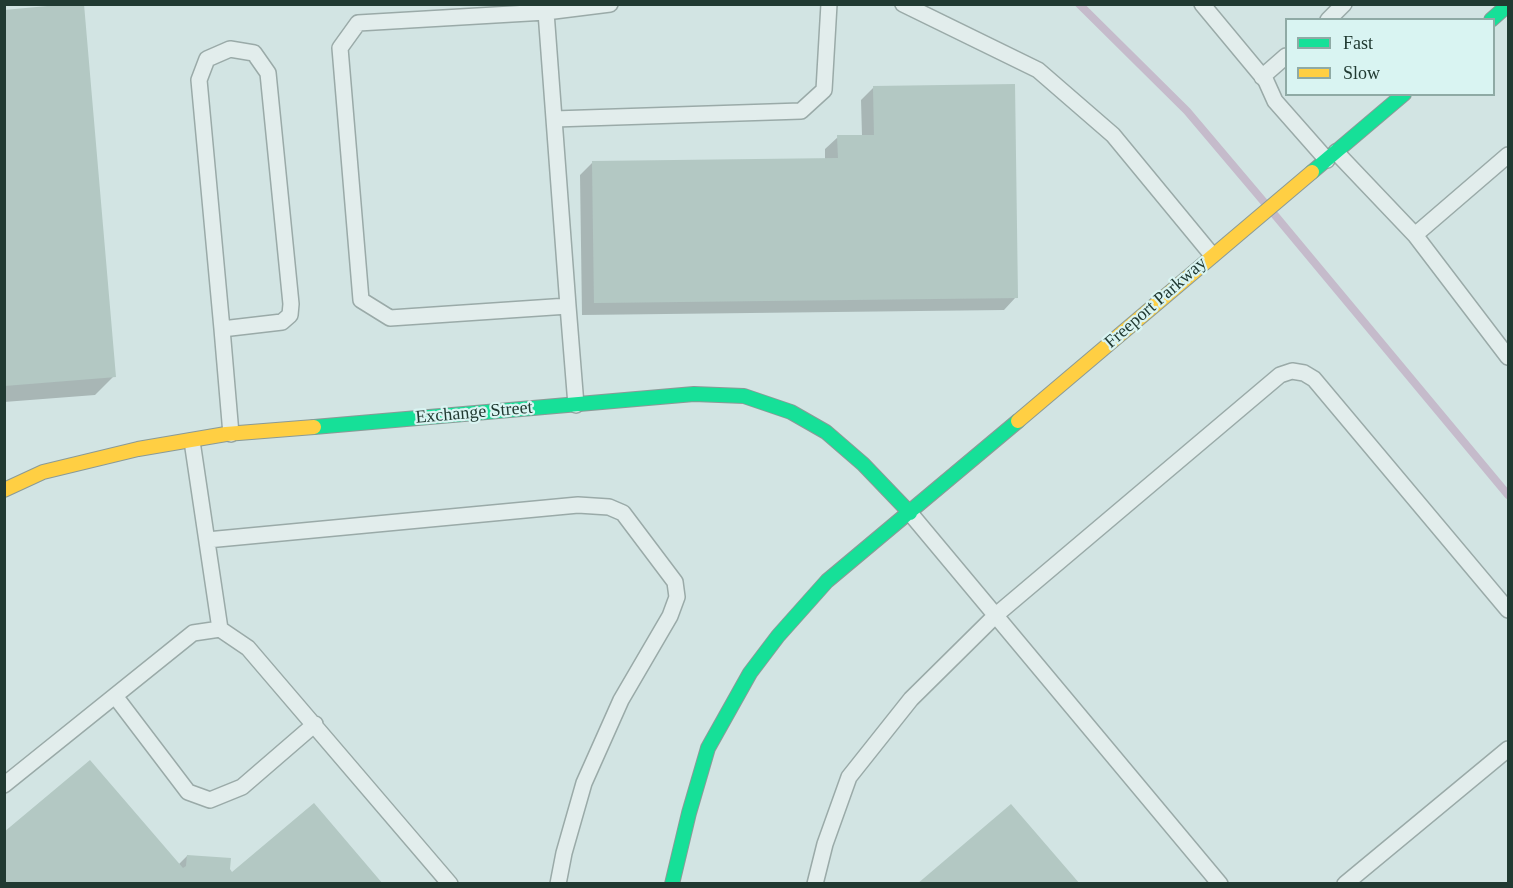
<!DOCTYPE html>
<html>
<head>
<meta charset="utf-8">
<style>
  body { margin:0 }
  #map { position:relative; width:1513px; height:888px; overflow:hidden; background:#d2e4e3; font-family:Georgia,serif }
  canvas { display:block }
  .frame { position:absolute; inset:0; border:6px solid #213a32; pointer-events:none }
  .legend { position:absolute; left:1285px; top:18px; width:210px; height:78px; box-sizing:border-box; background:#d9f4f2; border:2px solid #8faaa5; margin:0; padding:8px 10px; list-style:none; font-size:18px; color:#213a32 }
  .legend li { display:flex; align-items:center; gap:12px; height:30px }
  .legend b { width:30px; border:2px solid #8faaa5 }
</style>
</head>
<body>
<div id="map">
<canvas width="1513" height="888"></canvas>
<div class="frame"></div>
<ul class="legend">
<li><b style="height:8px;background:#16e098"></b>Fast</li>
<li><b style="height:8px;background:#ffcf43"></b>Slow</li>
</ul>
</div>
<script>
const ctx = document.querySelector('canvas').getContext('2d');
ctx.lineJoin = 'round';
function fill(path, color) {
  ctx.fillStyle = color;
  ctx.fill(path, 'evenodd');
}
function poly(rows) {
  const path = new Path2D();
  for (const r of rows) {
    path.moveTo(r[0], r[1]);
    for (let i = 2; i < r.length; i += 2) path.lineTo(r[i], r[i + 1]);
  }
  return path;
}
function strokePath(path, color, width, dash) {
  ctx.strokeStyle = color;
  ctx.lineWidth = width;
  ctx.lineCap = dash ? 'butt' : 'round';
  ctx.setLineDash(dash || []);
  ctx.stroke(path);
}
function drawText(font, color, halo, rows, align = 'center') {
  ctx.font = font + ' Georgia,serif';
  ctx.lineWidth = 4.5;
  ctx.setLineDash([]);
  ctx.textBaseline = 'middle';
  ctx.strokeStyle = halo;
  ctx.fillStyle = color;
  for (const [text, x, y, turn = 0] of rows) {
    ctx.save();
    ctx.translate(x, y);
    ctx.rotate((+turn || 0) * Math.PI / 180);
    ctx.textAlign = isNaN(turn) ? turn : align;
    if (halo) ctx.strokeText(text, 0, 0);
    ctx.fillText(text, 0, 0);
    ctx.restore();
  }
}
fill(poly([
  [4,11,114,376,95,395,4,402],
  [874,87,1016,297,1004,310,582,315,580,175,592,163,825,159,825,149,838,137,862,136,861,100],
  [4,834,178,865,187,856,229,870,232,874,381,884,4,884]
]), '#0003');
strokePath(poly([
  [1079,4,1187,111,1264,202],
  [1274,214,1508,495]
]), '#c5bbcb', 8);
fill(poly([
  [69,4,84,4,116,377,4,386,4,10],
  [1015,84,1018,298,594,303,592,161,838,158,837,135,874,135,873,86],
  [90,760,183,868,186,866,187,855,231,858,230,869,232,872,314,803,383,884,7,884,4,881,4,832],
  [1011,804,1080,884,917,884]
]), '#b3c8c3');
const lane = poly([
  [903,4,1038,70,1113,135,1212,255],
  [1202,4,1266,81,1275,101,1327,160],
  [546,12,568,306],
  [1328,20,1344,4],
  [1262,77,1286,56],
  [554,119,801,111,824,90,829,4],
  [1336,152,1415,235,1508,357],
  [1415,235,1508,155],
  [222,329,282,322,290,315,291,304,268,73,254,53,230,49,207,59,199,80,222,329,231,434],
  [576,405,568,306,390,318,361,300,340,48,358,23,546,12,610,4],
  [192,441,220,629],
  [910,513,1220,884],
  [207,540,578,505,609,507,623,513,675,582,677,597,670,616,621,700,584,783,564,853,558,884],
  [115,696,188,792,210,800,242,787,315,724],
  [4,785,193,633,220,629,248,648,450,884],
  [815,884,825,844,849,777,911,699,996,615,1280,375,1292,371,1304,373,1314,379,1508,610],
  [1345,884,1508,749]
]);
const fast = poly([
  [1491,20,1508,5],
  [1312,172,1404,94],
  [314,427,694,394,744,396,791,412,826,432,863,464,910,513],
  [672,884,689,813,708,748,750,673,778,636,827,581,1018,421]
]);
const slow = poly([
  [1018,421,1312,172],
  [4,490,43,472,138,449,226,434,314,427]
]);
strokePath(lane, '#9aaaa8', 18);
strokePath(fast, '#8a9a97', 16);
strokePath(slow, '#8a9a97', 16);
strokePath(lane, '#e2edec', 15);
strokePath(fast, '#16e098', 14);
strokePath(slow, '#ffcf43', 14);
drawText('18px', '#213a32', '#d9f4f2', [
  ["Freeport Parkway",1156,303,-41],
  ["Exchange Street",474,413,-5]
]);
</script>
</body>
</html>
